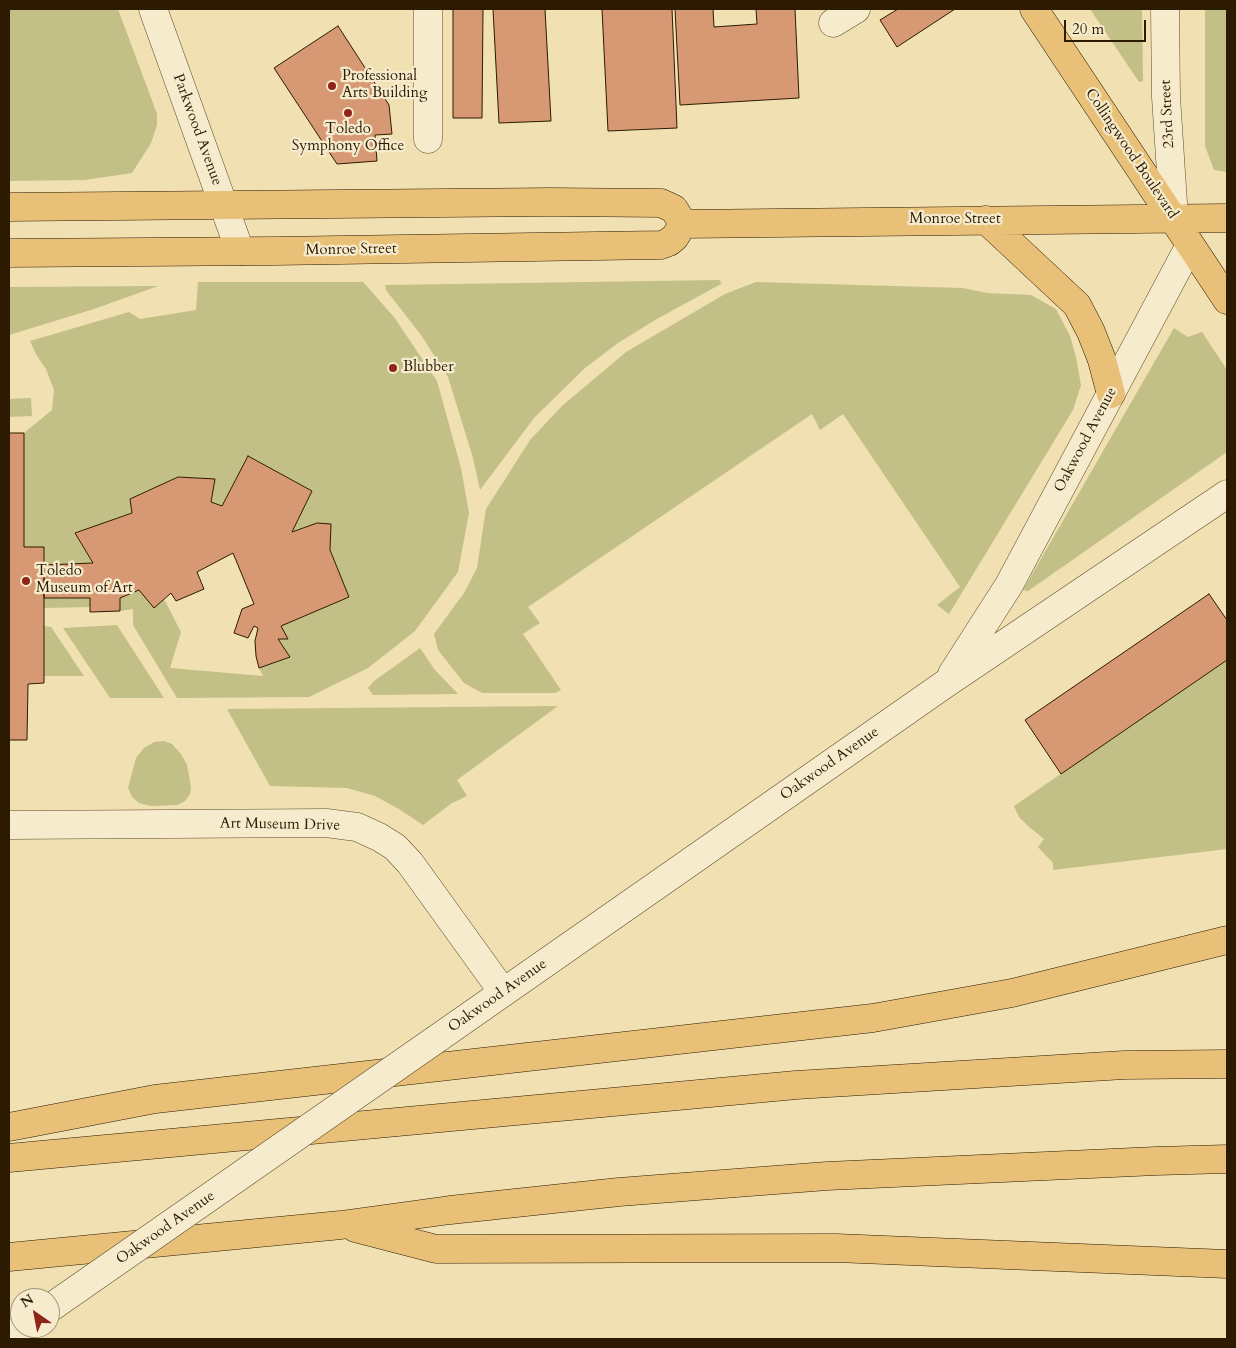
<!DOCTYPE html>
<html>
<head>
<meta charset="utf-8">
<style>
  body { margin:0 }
  #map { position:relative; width:1236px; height:1348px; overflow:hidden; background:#f1e0b1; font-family:Cardo,serif }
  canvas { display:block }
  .frame { position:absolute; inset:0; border:10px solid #2c1a01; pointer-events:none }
  .north { position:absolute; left:10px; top:1288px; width:50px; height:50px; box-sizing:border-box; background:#f6ebcc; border:1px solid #a5977b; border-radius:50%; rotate:327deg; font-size:14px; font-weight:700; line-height:20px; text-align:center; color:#2c1a01 }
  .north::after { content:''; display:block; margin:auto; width:18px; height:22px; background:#8f2418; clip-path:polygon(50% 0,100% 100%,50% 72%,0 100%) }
  .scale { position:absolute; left:1064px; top:20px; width:82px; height:22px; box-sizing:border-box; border:2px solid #2c1a01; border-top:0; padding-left:6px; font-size:15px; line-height:18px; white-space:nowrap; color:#2c1a01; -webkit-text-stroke:4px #f6ebcc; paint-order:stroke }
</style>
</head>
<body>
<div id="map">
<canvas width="1236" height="1348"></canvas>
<div class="frame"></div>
<div class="north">N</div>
<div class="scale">20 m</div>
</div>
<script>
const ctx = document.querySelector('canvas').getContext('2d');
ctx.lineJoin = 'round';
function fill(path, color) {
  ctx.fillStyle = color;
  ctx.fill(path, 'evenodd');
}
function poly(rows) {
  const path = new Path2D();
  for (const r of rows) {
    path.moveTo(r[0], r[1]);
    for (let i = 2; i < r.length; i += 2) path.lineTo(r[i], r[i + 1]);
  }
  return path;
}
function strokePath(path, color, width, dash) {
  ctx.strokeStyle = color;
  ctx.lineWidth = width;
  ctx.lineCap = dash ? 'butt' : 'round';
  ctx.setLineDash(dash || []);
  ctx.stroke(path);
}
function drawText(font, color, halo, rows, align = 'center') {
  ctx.font = font + ' Cardo,serif';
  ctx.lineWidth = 4.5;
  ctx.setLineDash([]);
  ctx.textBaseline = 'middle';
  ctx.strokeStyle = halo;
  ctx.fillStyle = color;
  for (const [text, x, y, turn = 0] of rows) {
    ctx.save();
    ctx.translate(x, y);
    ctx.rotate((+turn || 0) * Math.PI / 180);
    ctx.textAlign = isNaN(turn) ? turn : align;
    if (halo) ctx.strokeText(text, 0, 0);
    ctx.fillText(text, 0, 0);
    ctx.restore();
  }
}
fill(poly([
  [9,9,118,9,157,114,157,125,151,143,132,173,85,180,9,181],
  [1090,9,1142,9,1143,81,1139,82],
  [1205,9,1227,9,1227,172,1214,170,1205,146],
  [720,280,721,284,655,320,618,343,585,368,534,418,480,490,473,458,448,377,421,335,386,290,385,285],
  [198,282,363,282,394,317,437,381,461,468,469,513,458,572,415,631,368,668,309,697,177,698,133,625,133,609,120,611,120,598,139,590,164,599,181,632,170,668,263,676,259,668,290,657,278,639,287,639,281,626,349,597,330,550,331,525,317,523,292,532,312,491,248,456,222,506,211,502,215,479,178,477,130,499,132,513,75,533,93,563,44,565,43,547,24,547,24,433,52,410,54,390,46,369,37,356,30,341,129,312,140,319,196,310],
  [756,282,963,288,987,293,1031,295,1056,309,1070,336,1076,357,1081,385,1073,410,949,614,937,605,960,587,843,414,820,430,812,414,528,607,540,623,523,634,561,690,555,693,482,693,464,683,438,650,434,634,464,593,477,568,486,509,530,440,562,406,626,352,725,294],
  [158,286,94,309,9,335,9,287],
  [1174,328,1188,337,1202,332,1227,370,1227,452,1028,591,1023,590],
  [31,398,32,416,9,417,9,399],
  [44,598,90,598,90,607,44,608],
  [117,625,164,698,110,698,63,628],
  [44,626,51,627,84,676,44,676],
  [420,648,435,670,458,694,373,695,368,688,374,681],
  [1227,660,1227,849,1053,870,1053,863,1038,847,1044,839,1028,826,1019,817,1014,806],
  [558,706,457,780,467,796,452,803,423,825,399,809,375,796,347,788,270,786,227,709],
  [164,741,172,744,181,754,187,765,191,787,190,794,185,801,177,805,151,806,139,803,132,797,128,788,136,758,144,748,154,742]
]), '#c2c086');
const building = poly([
  [453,9,483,9,482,118,453,118,453,9],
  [493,9,545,9,551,121,499,123,493,9],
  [602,9,672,9,677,128,608,131,602,9],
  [675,9,713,9,714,27,757,24,756,9,795,9,799,98,680,105,675,9],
  [898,9,955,9,897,47,880,20,898,9],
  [338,26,389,105,392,134,375,135,377,161,337,164,274,68,338,26],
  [9,433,24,433,24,547,44,547,44,683,28,684,27,740,9,740,9,433],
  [248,456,312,491,292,532,317,523,331,524,330,550,349,597,281,626,288,639,278,639,290,657,259,668,256,656,255,641,258,628,254,626,248,638,234,633,242,609,254,604,233,553,197,572,204,589,176,601,171,593,154,608,139,590,120,598,120,611,90,612,90,598,44,598,44,565,93,563,75,533,132,513,130,499,178,477,215,479,211,502,222,506,248,456],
  [1209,594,1227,620,1227,660,1061,774,1025,720,1209,594]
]);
fill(building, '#d69973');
strokePath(building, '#2c1a01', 1);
const minor = poly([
  [153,9,240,251],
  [428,9,428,139],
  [1165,9,1166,97,1174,218],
  [833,23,856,9],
  [952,674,1009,585,1190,245],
  [9,825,326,823,357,827,379,837,395,847,410,863,503,992],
  [438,1038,945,684,1227,494],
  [9,1337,21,1328]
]);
const major = poly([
  [1034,9,1227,300],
  [9,207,551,202,661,203,674,209,683,224],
  [986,220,1077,305,1091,332,1102,360,1111,394],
  [683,224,1227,218],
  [9,253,275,251,661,245,669,242,675,237,683,224]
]);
const highway = poly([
  [9,1127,155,1099,873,1018,1012,993,1227,940],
  [9,1158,796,1085,1124,1065,1227,1064],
  [355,1228,436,1249,836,1248,1227,1264],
  [9,1257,341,1225,450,1210,619,1192,827,1176,1156,1161,1227,1159]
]);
strokePath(minor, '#5d4c2d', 29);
strokePath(major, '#2c1a01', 29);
strokePath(highway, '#2c1a01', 29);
strokePath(minor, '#f6ebcc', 28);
strokePath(major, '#e8c078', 28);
strokePath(highway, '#e8c078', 28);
const minorBridge = poly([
  [50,1308,438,1038]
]);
strokePath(minorBridge, '#5d4c2d', 29, []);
strokePath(minorBridge, '#f6ebcc', 28);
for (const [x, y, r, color] of [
  [332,86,5,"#8f2418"],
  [348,113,5,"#8f2418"],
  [393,368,5,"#8f2418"],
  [26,581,5,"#8f2418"]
]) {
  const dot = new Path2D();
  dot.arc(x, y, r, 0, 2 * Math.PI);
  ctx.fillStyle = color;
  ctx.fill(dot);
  strokePath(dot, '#f6ebcc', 2);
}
drawText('15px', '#2c1a01', '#f6ebcc', [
  ["Professional",342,77],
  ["Arts Building",342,94],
  ["Toledo",348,130,"center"],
  ["Symphony Office",348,147,"center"],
  ["Blubber",403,368],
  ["Toledo",36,572],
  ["Museum of Art",36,589]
], 'left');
drawText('15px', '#2c1a01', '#f6ebcc', [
  ["23rd Street",1168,114,-93],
  ["Parkwood Avenue",197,130,70],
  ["Collingwood Boulevard",1131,154,56],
  ["Monroe Street",955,220],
  ["Monroe Street",351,250,-1],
  ["Oakwood Avenue",1086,440,-62],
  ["Oakwood Avenue",830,764,-35],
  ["Art Museum Drive",280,825,1],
  ["Oakwood Avenue",498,996,-35],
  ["Oakwood Avenue",166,1228,-35]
]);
</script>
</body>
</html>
